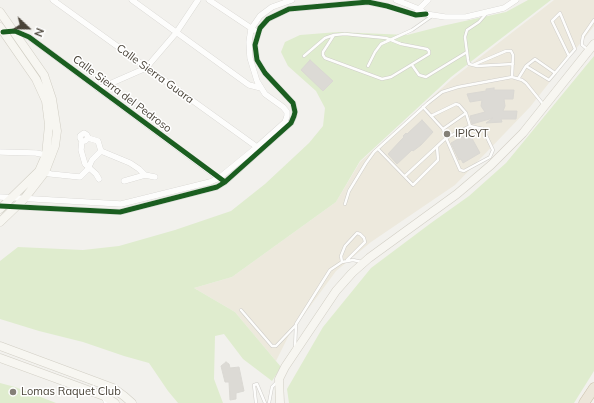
<!DOCTYPE html>
<html>
<head>
<meta charset="utf-8">
<style>
  body { margin:0 }
  #map { position:relative; width:594px; height:403px; overflow:hidden; background:#f2f1ed; font-family:Mulish,sans-serif }
  canvas { display:block }
  .north { position:absolute; left:8px; top:8px; width:40px; height:40px; -webkit-text-stroke:3px #fff; paint-order:stroke; rotate:112deg; font-size:11px; font-weight:700; line-height:16px; text-align:center; color:#494338 }
  .north::after { content:''; display:block; margin:auto; width:14px; height:18px; background:#494338; clip-path:polygon(50% 0,100% 100%,50% 72%,0 100%) }
</style>
</head>
<body>
<div id="map">
<canvas width="594" height="403"></canvas>
<div class="north">N</div>
</div>
<script>
const ctx = document.querySelector('canvas').getContext('2d');
ctx.lineJoin = 'round';
function fill(path, color) {
  ctx.fillStyle = color;
  ctx.fill(path, 'evenodd');
}
function poly(rows) {
  const path = new Path2D();
  for (const r of rows) {
    path.moveTo(r[0], r[1]);
    for (let i = 2; i < r.length; i += 2) path.lineTo(r[i], r[i + 1]);
  }
  return path;
}
function strokePath(path, color, width, dash) {
  ctx.strokeStyle = color;
  ctx.lineWidth = width;
  ctx.lineCap = dash ? 'butt' : 'round';
  ctx.setLineDash(dash || []);
  ctx.stroke(path);
}
function drawText(font, color, halo, rows, align = 'center') {
  ctx.font = font + ' Mulish,sans-serif';
  ctx.lineWidth = 3;
  ctx.setLineDash([]);
  ctx.textBaseline = 'middle';
  ctx.strokeStyle = halo;
  ctx.fillStyle = color;
  for (const [text, x, y, turn = 0] of rows) {
    ctx.save();
    ctx.translate(x, y);
    ctx.rotate((+turn || 0) * Math.PI / 180);
    ctx.textAlign = isNaN(turn) ? turn : align;
    if (halo) ctx.strokeText(text, 0, 0);
    ctx.fillText(text, 0, 0);
    ctx.restore();
  }
}
fill(poly([
  [554,0,594,0,594,26,530,107,455,185,371,242,336,271,289,335,276,361,235,312,194,288,232,277,336,202,360,162,452,79]
]), '#ede9dd');
fill(poly([
  [528,0,551,0,451,77,360,161,336,202,232,277,194,288,235,312,281,367,272,381,243,359,224,334,215,336,214,379,223,403,178,403,168,391,149,363,124,356,83,342,39,331,0,319,0,261,18,247,83,250,119,246,175,230,231,211,265,184,309,143,323,126,325,108,316,91,288,66,281,52,285,42,300,35,338,32,407,35,442,26,506,12],
  [594,56,594,371,574,403,289,403,287,389,323,327,371,268,431,223,469,196,506,163],
  [0,383,15,387,56,403,0,403]
]), '#dfecce');
const building = poly([
  [310,60,333,81,323,91,301,70,310,60],
  [494,88,494,90,514,90,513,99,504,99,505,106,503,111,517,111,516,119,501,119,502,122,486,123,493,118,472,124,470,116,485,112,481,106,482,100,470,102,467,94,486,91,486,89,494,88],
  [422,120,433,132,421,145,413,151,412,150,397,164,388,154,402,139,404,137,403,136,406,133,407,134,422,120],
  [469,133,480,153,463,163,461,159,459,160,451,143,469,133],
  [226,362,229,364,230,368,239,367,244,391,236,393,236,399,230,400,229,382,225,382,221,366,226,362]
]);
fill(building, '#dcdad5');
strokePath(building, '#dad8d3', 1);
const lane = poly([
  [486,14,479,22,467,30,465,37,468,60,469,64,477,66,513,64],
  [587,49,582,45,582,42,583,36,594,20],
  [304,56,325,38,334,35,345,34,386,38,401,44,427,49,429,51,429,54,391,77,382,79,325,58,323,55,323,52,334,35],
  [412,65,419,75,426,77,467,52],
  [473,65,506,51,511,51,513,55,512,77],
  [368,66,375,52,381,44,412,30,432,16],
  [555,73,569,56,575,49,560,13,552,21,569,56],
  [518,79,526,66,535,59,555,73,549,80,526,66],
  [431,116,456,104,459,105,466,113],
  [443,129,466,113,470,126],
  [378,149,413,185,438,160,437,147],
  [405,176,446,138,470,126,483,129,493,150,490,157,464,171,460,170,446,138,443,129,423,107],
  [345,204,349,191,366,163,374,152,428,103,442,92,458,87,512,77,522,80,526,83,543,104],
  [342,262,341,256,345,246,357,233,360,234,364,238,365,242,347,260],
  [241,310,272,346,276,346,296,325],
  [295,348,296,324,330,270,342,262,353,260,362,262],
  [256,403,254,385,257,384,265,403],
  [269,403,272,387,277,382]
]);
const street = poly([
  [53,0,257,147],
  [132,0,249,85,261,88],
  [209,0,254,30],
  [396,0,419,9,426,14,445,17,466,17,504,8,516,0],
  [418,11,419,9,428,0],
  [3,32,15,31,29,37,220,179],
  [98,89,146,68,176,33,198,0],
  [88,138,85,141,82,141,80,138,80,136,84,133,87,135,88,138,98,141,101,151],
  [82,141,81,150,85,164,96,174,99,179],
  [0,152,36,153,46,155],
  [43,172,51,174,80,177,88,169,92,160,101,151,130,163,139,169,145,175],
  [124,181,145,175,155,177],
  [0,197,121,204,210,182,219,178,257,147,285,122,287,116,287,112,283,107,265,94,257,81,250,58,249,42,251,29,260,16,272,7,292,0],
  [2,206,120,212,217,187,225,182,291,123,294,116,295,112,293,103,265,73,257,60,255,45,260,28,268,19,289,9,368,2,387,6,416,15,426,14],
  [107,403,104,396,109,386]
]);
const secondary = poly([
  [0,12,44,75,52,99,57,131,55,146,45,172,24,199,0,222],
  [0,27,36,79,46,101,49,125,46,155,39,171,0,209],
  [0,346,113,388,124,396,132,403],
  [0,358,104,396,115,403],
  [280,403,279,379,285,367,336,291,352,273,369,258,457,194,491,165,523,133,594,44]
]);
const highway = poly([
  [584,403,594,388]
]);
strokePath(lane, '#cfcdc9', 3.5);
strokePath(street, '#cfcdc9', 6);
strokePath(secondary, '#d1cec4', 9);
strokePath(highway, '#cabfa9', 11);
strokePath(lane, '#fdfdfc', 2.5);
strokePath(street, '#fdfdfc', 5.5);
strokePath(secondary, '#f7f6f1', 8);
strokePath(highway, '#ece7da', 10);
strokePath(poly([
  [3,32,15,31,29,37,225,182],
  [0,206,120,212,217,187,225,182,291,123,294,116,295,112,293,103,265,73,257,60,255,45,260,28,268,19,289,9,368,2,387,6,416,15,426,14]
]), '#1b5e20', 5);
for (const [x, y, r, color] of [
  [447,134,4,"#848077"],
  [13,392,4,"#848077"]
]) {
  const dot = new Path2D();
  dot.arc(x, y, r, 0, 2 * Math.PI);
  ctx.fillStyle = color;
  ctx.fill(dot);
  strokePath(dot, '#fff', 1.5);
}
drawText('11px', '#494338', '#fff', [
  ["Calle Sierra Guara",155,74,36],
  ["Calle Sierra del Pedroso",122,94,37]
]);
drawText('11px', '#494338', '#fff', [
  ["IPICYT",455,134],
  ["Lomas Raquet Club",21,392]
], 'left');
</script>
</body>
</html>
